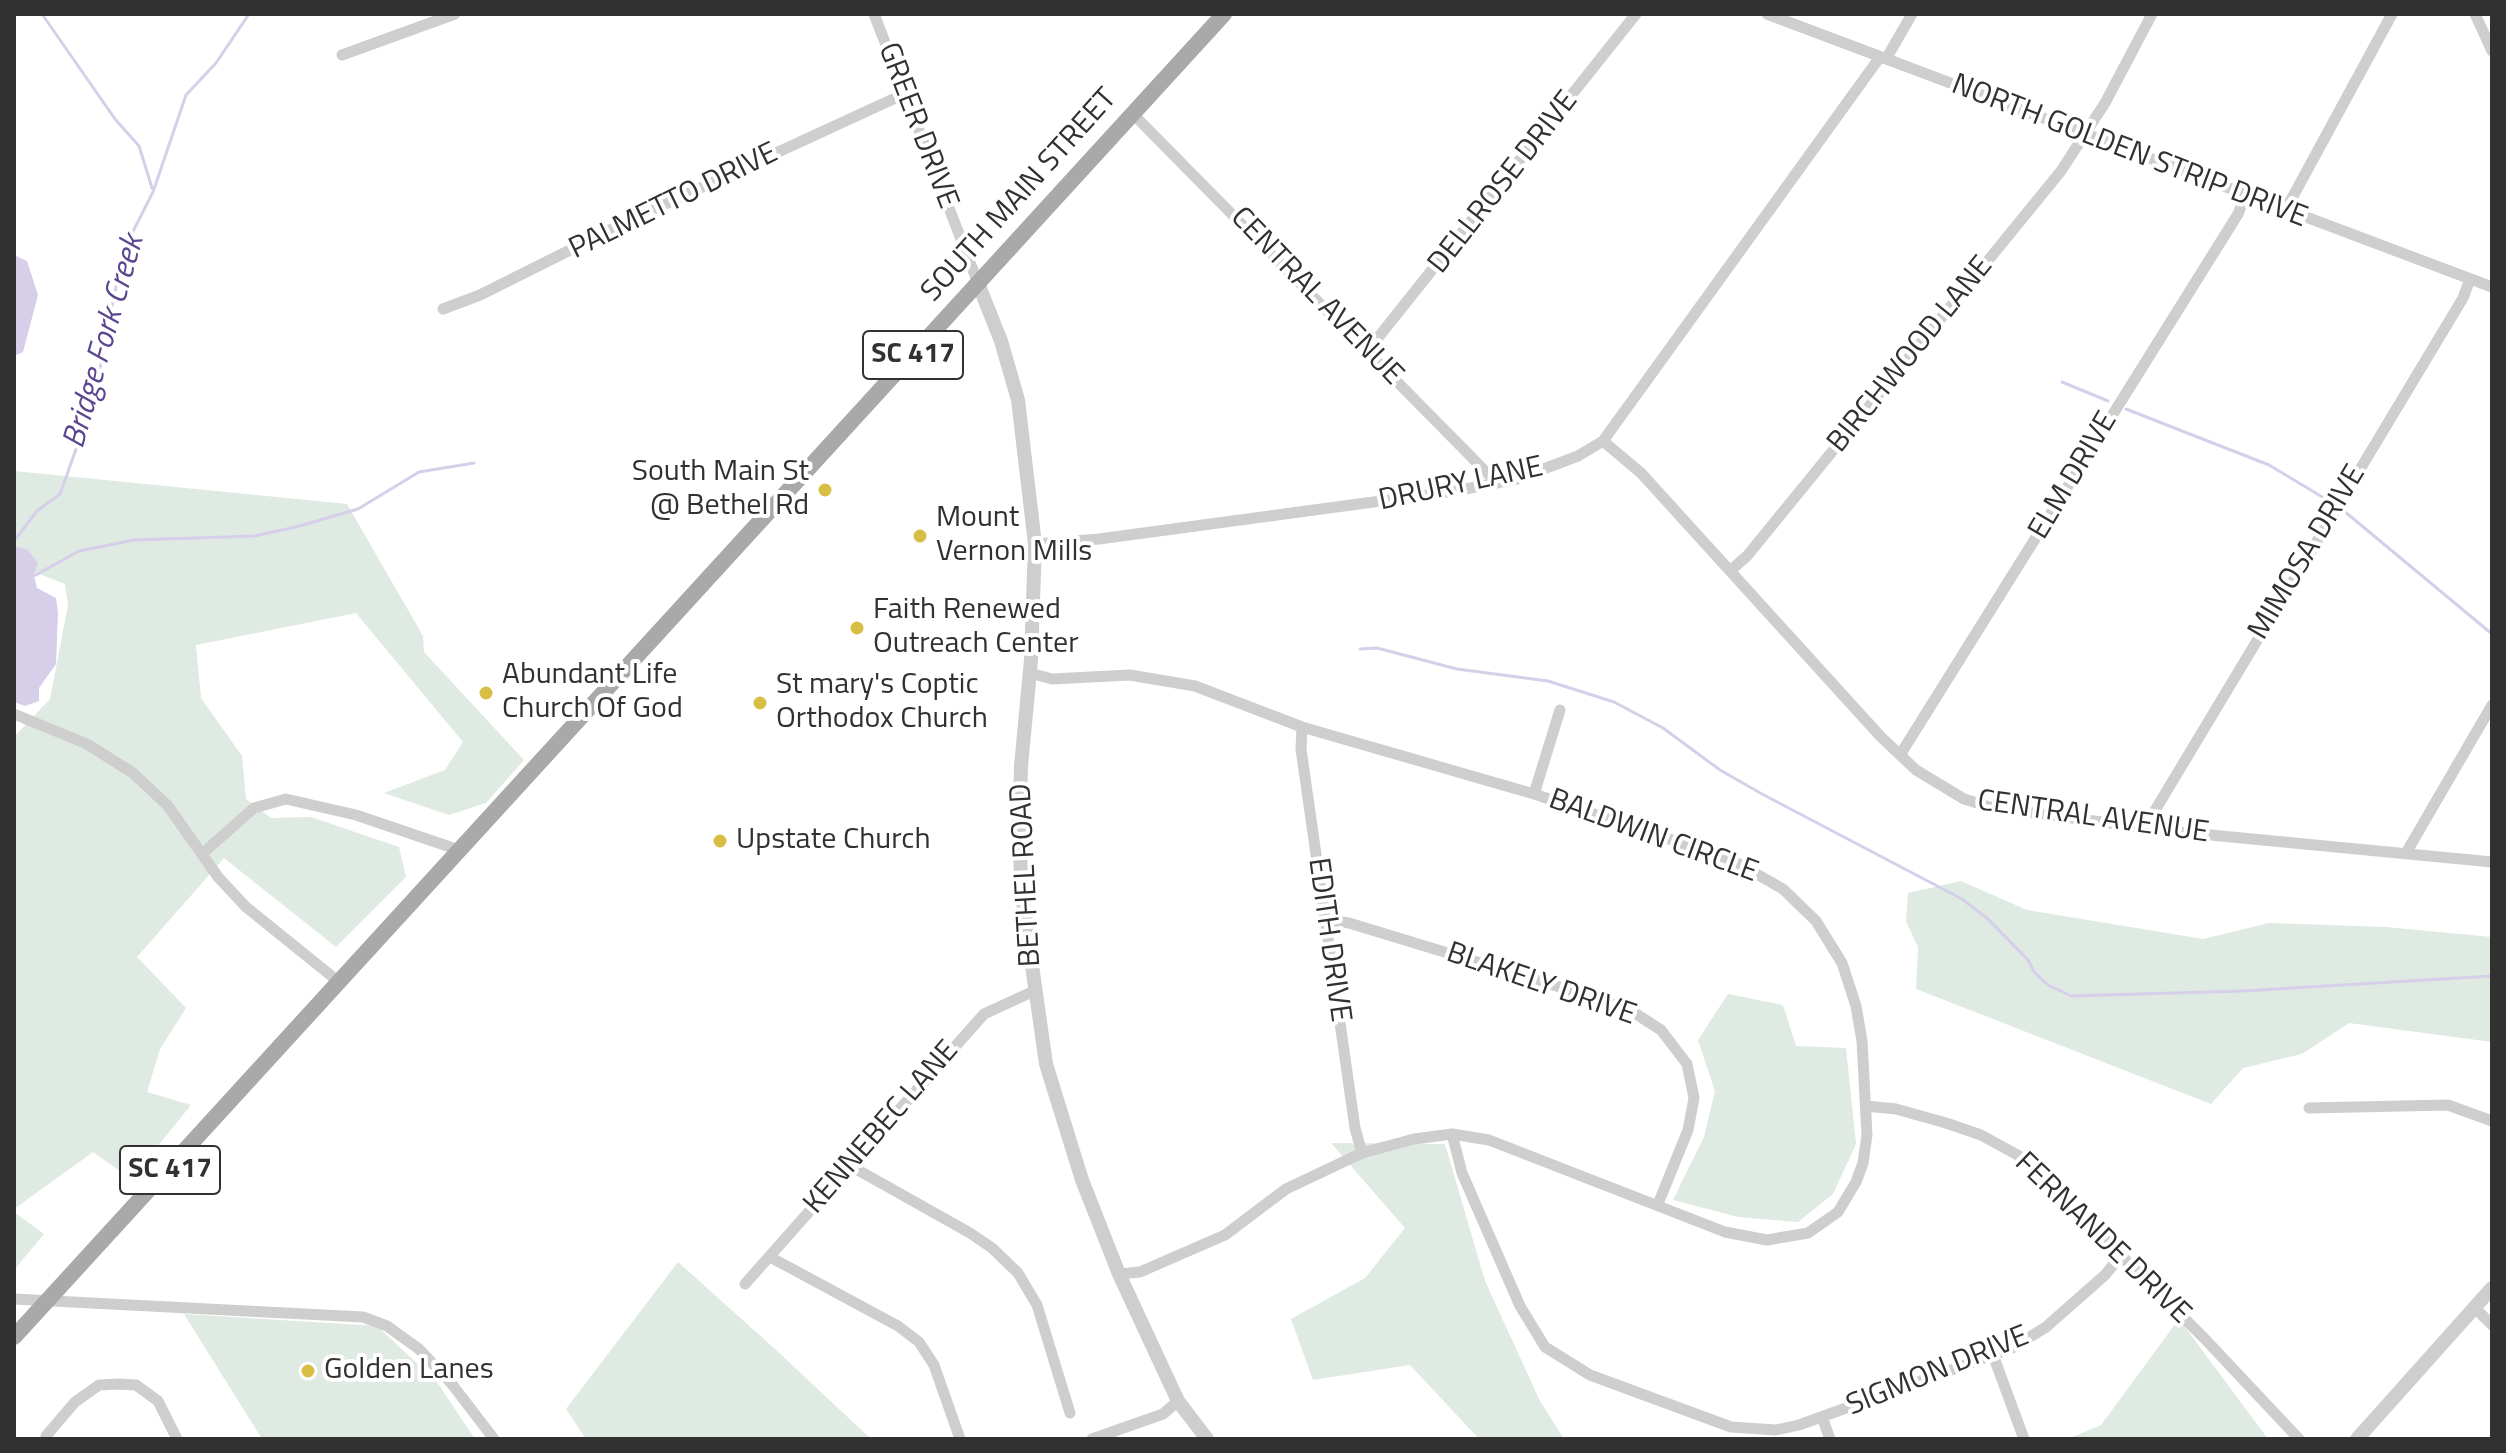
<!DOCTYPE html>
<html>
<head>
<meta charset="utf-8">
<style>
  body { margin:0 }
  #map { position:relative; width:2506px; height:1453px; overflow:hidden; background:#fff; font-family:"Titillium Web",sans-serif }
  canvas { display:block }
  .frame { position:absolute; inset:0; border:16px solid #313131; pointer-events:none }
</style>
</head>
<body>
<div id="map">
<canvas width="2506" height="1453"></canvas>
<div class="frame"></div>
</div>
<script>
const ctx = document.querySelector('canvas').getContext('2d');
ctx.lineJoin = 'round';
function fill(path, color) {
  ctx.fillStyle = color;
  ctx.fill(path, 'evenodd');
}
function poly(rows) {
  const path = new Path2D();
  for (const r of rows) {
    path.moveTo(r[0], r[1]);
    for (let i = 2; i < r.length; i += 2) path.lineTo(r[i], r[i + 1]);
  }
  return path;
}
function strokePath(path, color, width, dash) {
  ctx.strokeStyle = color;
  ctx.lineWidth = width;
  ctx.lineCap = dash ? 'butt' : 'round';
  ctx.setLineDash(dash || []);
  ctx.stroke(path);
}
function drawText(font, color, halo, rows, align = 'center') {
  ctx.font = font + ' "Titillium Web",sans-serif';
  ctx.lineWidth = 8;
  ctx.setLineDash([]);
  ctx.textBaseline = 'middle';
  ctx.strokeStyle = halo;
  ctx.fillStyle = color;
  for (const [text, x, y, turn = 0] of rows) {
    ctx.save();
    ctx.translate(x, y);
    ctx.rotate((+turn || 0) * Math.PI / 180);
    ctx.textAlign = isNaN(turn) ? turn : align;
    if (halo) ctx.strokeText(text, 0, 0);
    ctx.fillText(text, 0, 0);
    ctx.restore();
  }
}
fill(poly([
  [14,471,347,504,423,636,424,652,524,760,486,803,449,815,384,793,445,770,463,742,356,613,196,645,201,698,242,756,246,799,271,818,311,817,399,847,406,877,336,947,224,858,137,957,186,1008,160,1049,147,1092,191,1105,131,1179,93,1152,14,1209,14,737,50,699,68,605,65,584,14,564],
  [1961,881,2027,910,2203,939,2269,923,2386,927,2492,937,2492,1042,2349,1023,2302,1054,2243,1068,2211,1104,1916,989,1918,947,1906,921,1908,893],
  [1728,994,1783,1005,1796,1046,1846,1048,1856,1144,1833,1194,1798,1222,1738,1217,1673,1200,1704,1137,1715,1091,1698,1040],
  [1331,1143,1445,1144,1485,1281,1540,1401,1564,1439,1479,1439,1410,1365,1313,1380,1291,1319,1365,1278,1405,1228],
  [14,1212,44,1234,14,1270],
  [678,1262,775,1349,871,1439,586,1439,566,1409],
  [184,1314,377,1326,437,1382,475,1439,262,1439],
  [2179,1319,2268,1439,2068,1439,2101,1425]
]), '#deeae2');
fill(poly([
  [14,255,27,261,38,295,23,352,14,356],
  [14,546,28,550,38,563,34,576,37,588,56,598,58,613,56,664,39,688,39,701,25,706,14,702]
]), '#d7cfea');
strokePath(poly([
  [42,14,115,119,139,146,152,188],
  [2062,382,2108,401],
  [2126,409,2269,465,2329,501],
  [2344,511,2492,634],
  [14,541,37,511,60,494,94,399,123,251,153,192,186,95,216,63,249,14],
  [34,576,79,551,134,540,254,536,296,527,358,509,419,472,474,463],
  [1360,649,1377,648,1457,669,1548,681,1614,702,1663,728,1720,770,1762,794,1962,899,1988,919,2028,960,2035,973,2048,985,2071,996,2243,991,2492,976]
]), '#d7cfea', 3);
strokePath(poly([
  [874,14,978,283],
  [1767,14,2492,287],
  [2475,14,2492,51],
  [342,55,455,14],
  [1886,59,1912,14],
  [1134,115,1496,482],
  [2285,211,2392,14],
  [443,309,480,295,622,224,904,94],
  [1369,349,1636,14],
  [1603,441,1641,473,1881,737,1916,770,1964,799,1990,807,2169,831,2492,862],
  [1035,544,1099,539,1455,491,1517,479,1578,456,1603,441,1880,57],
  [1731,570,1747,556,2061,171,2105,103,2152,14],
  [1030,673,1052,679,1130,675,1195,686,1302,727,1534,794,1732,860,1783,889,1816,921,1842,963,1856,1006,1862,1041,1867,1135,1863,1163,1856,1182,1838,1212,1808,1233,1767,1240,1725,1232,1489,1140,1452,1134,1414,1139,1362,1153,1286,1189,1225,1235,1140,1272,1119,1274],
  [14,714,87,744,133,773,168,806,218,877,246,907,339,982],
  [1302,727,1301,749,1355,1128,1362,1153],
  [1900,755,2238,214,2245,196],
  [1534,794,1560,710],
  [2145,827,2463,298,2470,279],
  [203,853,254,808,286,799,356,815,459,850],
  [2406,853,2492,705],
  [1327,920,1349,923,1599,999,1633,1012,1661,1030,1687,1064,1694,1098,1688,1130,1658,1204],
  [1866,1106,1896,1109,1946,1123,1981,1135,2023,1158,2204,1338,2299,1439],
  [2309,1108,2448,1105,2492,1121],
  [1452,1134,1462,1173,1520,1306,1545,1347,1590,1375,1731,1427,1776,1430,1799,1425,2012,1348,2046,1327,2105,1275,2122,1254],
  [849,1165,970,1233,992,1248,1018,1273,1037,1305,1070,1413],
  [770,1257,898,1326,919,1342,934,1365,960,1439],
  [745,1284,984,1014,1034,991],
  [14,1299,363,1317,387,1326,419,1349,451,1383,494,1439],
  [2474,1307,2492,1325],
  [1993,1355,2024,1439],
  [1822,1417,1830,1439],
  [46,1436,75,1402,99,1385,119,1384,136,1385,158,1401,177,1439],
  [1092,1439,1163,1414,1178,1401]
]), '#cecece', 11);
strokePath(poly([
  [978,283,1001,341,1018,400,1035,544,1031,660,1021,766,1019,831,1022,895,1046,1064,1082,1180,1119,1274,1178,1401,1207,1439],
  [2357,1439,2492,1288]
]), '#cecece', 14);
strokePath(poly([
  [14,1337,1224,14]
]), '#a9a9a9', 16);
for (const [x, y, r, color] of [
  [825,490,8,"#d8be44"],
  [920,536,8,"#d8be44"],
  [857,628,8,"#d8be44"],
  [486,693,8,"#d8be44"],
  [760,703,8,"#d8be44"],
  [720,841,8,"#d8be44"],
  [308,1371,8,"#d8be44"]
]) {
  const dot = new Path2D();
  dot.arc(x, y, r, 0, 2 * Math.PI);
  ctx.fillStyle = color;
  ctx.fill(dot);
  strokePath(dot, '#fff', 3);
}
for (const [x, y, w] of [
  [913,355,100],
  [170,1170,100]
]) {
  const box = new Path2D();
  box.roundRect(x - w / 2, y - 24, w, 48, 6);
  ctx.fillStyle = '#fff';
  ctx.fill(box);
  strokePath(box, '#313131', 2);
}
drawText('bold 28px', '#313131', null, [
  ["SC 417",913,355],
  ["SC 417",170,1170]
]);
drawText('30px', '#313131', '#fff', [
  ["GREER DRIVE",917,126,69],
  ["NORTH GOLDEN STRIP DRIVE",2129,152,21],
  ["DELLROSE DRIVE",1504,183,-52],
  ["SOUTH MAIN STREET",1020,196,-48],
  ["PALMETTO DRIVE",674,202,-26],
  ["CENTRAL AVENUE",1316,297,46],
  ["BIRCHWOOD LANE",1911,355,-51],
  ["ELM DRIVE",2074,476,-59],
  ["DRURY LANE",1461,485,-12],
  ["MIMOSA DRIVE",2308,553,-59],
  ["CENTRAL AVENUE",2093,818,8],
  ["BALDWIN CIRCLE",1653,837,20],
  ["BETHEL ROAD",1027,875,-93],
  ["EDITH DRIVE",1328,940,82],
  ["BLAKELY DRIVE",1541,985,19],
  ["KENNEBEC LANE",882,1128,-49],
  ["FERNANDE DRIVE",2102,1239,44],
  ["SIGMON DRIVE",1938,1372,-22]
]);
drawText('30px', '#313131', '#fff', [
  ["South Main St",809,473,"right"],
  ["@ Bethel Rd",809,507,"right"],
  ["Mount",936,519],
  ["Vernon Mills",936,553],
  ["Faith Renewed",873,611],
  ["Outreach Center",873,645],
  ["Abundant Life",502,676],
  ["Church Of God",502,710],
  ["St mary's Coptic",776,686],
  ["Orthodox Church",776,720],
  ["Upstate Church",736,841],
  ["Golden Lanes",324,1371]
], 'left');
drawText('italic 32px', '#5a458e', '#fff', [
  ["Bridge Fork Creek",105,342,-74]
]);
</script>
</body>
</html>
